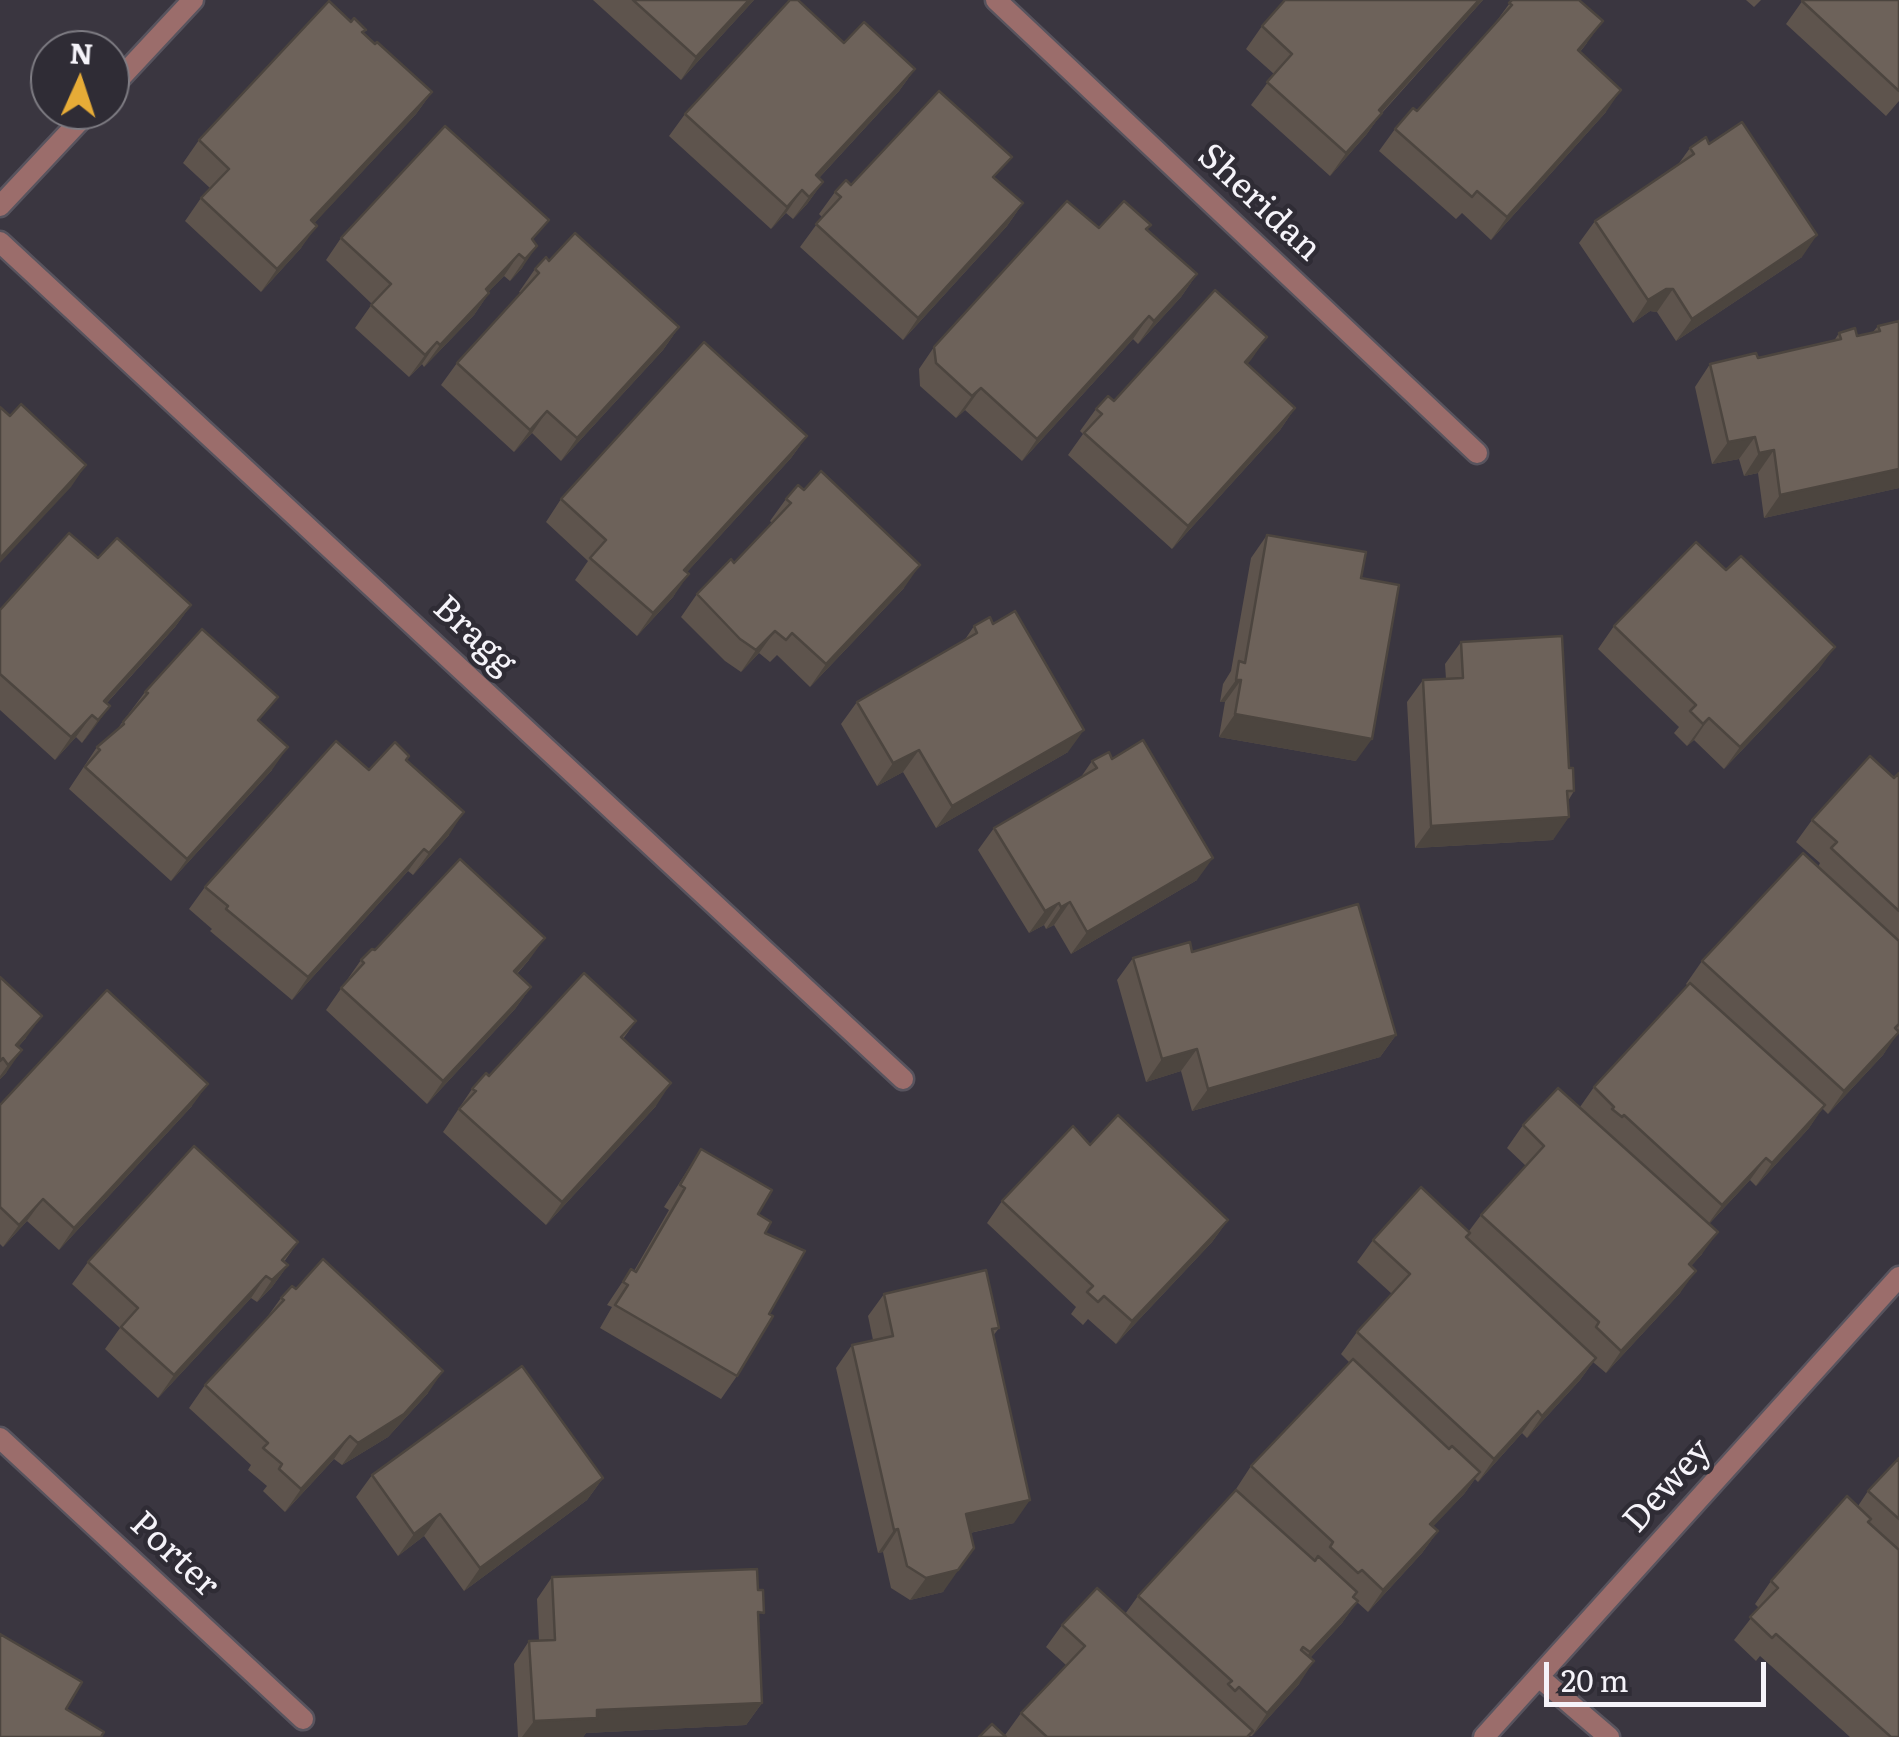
<!DOCTYPE html>
<html>
<head>
<meta charset="utf-8">
<style>
  body { margin:0 }
  #map { position:relative; width:1899px; height:1737px; overflow:hidden; background:#3a3640; font-family:Literata,serif }
  canvas { display:block }
  .north { position:absolute; left:30px; top:30px; width:100px; height:100px; box-sizing:border-box; background:#2f2c35; border:2px solid #7e7c83; border-radius:50%; rotate:3deg; font-size:28px; font-weight:700; line-height:40px; text-align:center; color:#f5f3f9 }
  .north::after { content:''; display:block; margin:auto; width:35px; height:45px; background:#e7ac37; clip-path:polygon(50% 0,100% 100%,50% 72%,0 100%) }
  .scale { position:absolute; left:1544px; top:1662px; width:222px; height:45px; box-sizing:border-box; border:5px solid #f5f3f9; border-top:0; padding-left:12px; font-size:30px; line-height:35px; white-space:nowrap; color:#f5f3f9; -webkit-text-stroke:8px #2f2c35; paint-order:stroke }
</style>
</head>
<body>
<div id="map">
<canvas width="1899" height="1737"></canvas>
<div class="north">N</div>
<div class="scale">20 m</div>
</div>
<script>
const ctx = document.querySelector('canvas').getContext('2d');
ctx.lineJoin = 'round';
function poly(rows) {
  const path = new Path2D();
  for (const r of rows) {
    path.moveTo(r[0], r[1]);
    for (let i = 2; i < r.length; i += 2) path.lineTo(r[i], r[i + 1]);
  }
  return path;
}
function strokePath(path, color, width, dash) {
  ctx.strokeStyle = color;
  ctx.lineWidth = width;
  ctx.lineCap = dash ? 'butt' : 'round';
  ctx.setLineDash(dash || []);
  ctx.stroke(path);
}
function fill(path, color) {
  ctx.fillStyle = color;
  ctx.fill(path, 'evenodd');
}
function drawText(font, color, halo, rows, align = 'center') {
  ctx.font = font + ' Literata,serif';
  ctx.lineWidth = 9;
  ctx.setLineDash([]);
  ctx.textBaseline = 'middle';
  ctx.strokeStyle = halo;
  ctx.fillStyle = color;
  for (const [text, x, y, turn = 0] of rows) {
    ctx.save();
    ctx.translate(x, y);
    ctx.rotate((+turn || 0) * Math.PI / 180);
    ctx.textAlign = isNaN(turn) ? turn : align;
    if (halo) ctx.strokeText(text, 0, 0);
    ctx.fillText(text, 0, 0);
    ctx.restore();
  }
}
const minor = poly([
  [996,0,1477,453],
  [110,89,193,0],
  [0,206,90,110],
  [0,242,903,1079],
  [0,1438,303,1719],
  [1540,1678,1609,1737],
  [1484,1737,1899,1277]
]);
strokePath(minor, '#58545e', 25);
strokePath(minor, '#9b6d6b', 20);
fill(poly([
  [593,0,754,0,681,80],
  [1483,0,1382,113,1366,135,1330,176,1251,105,1274,74,1246,49,1262,26],
  [1512,0,1587,43,1580,52,1606,112,1491,240,1462,213,1456,219,1379,151,1395,129,1417,111,1493,26],
  [1746,0,1761,0,1754,7],
  [1803,0,1899,0,1899,101,1886,116,1786,24],
  [351,22,366,30,363,33,432,92,416,114,314,223,301,248,261,292,185,221,201,198,210,188,183,163,199,140],
  [844,43,915,69,899,91,819,178,823,182,807,204,793,219,786,213,771,229,669,136,685,114],
  [1709,144,1802,257,1676,341,1657,312,1650,311,1633,323,1579,243,1595,221,1677,166,1690,148],
  [996,179,1023,203,1007,226,903,340,800,247,822,217,819,214,835,192,851,185],
  [1099,228,1147,230,1197,274,1181,297,1138,344,1133,339,1022,461,965,410,956,418,920,386,919,369,934,347],
  [341,238,534,242,522,268,510,281,504,276,488,292,489,293,474,315,424,367,422,364,409,377,355,328,372,304,326,260],
  [549,261,679,327,663,350,561,461,532,433,514,452,441,385,457,363,521,293,519,292,535,269],
  [1899,321,1899,488,1764,518,1758,473,1744,476,1739,459,1712,464,1695,387,1710,364,1758,358,1834,341,1839,333,1857,336,1873,332,1878,326],
  [1267,337,1247,364,1295,408,1280,430,1172,549,1068,455,1083,434,1080,431,1096,409],
  [807,436,791,458,687,572,673,597,637,636,575,580,588,561,546,522,561,499],
  [786,499,904,588,810,687,777,655,770,662,759,653,741,672,725,661,681,617,697,594,734,563,772,523,770,521],
  [1267,535,1361,578,1356,761,1219,737,1225,702,1220,702,1223,684,1231,671,1251,558],
  [98,558,191,605,175,627,107,703,110,706,82,743,76,737,55,760,0,710,0,610],
  [974,626,1068,752,936,828,903,772,877,786,841,724,857,702,964,641],
  [1614,626,1819,669,1724,769,1694,740,1687,746,1674,733,1679,727,1598,649],
  [1461,642,1569,768,1574,791,1568,801,1553,840,1415,848,1407,702,1423,680,1446,679,1445,664],
  [145,692,260,722,272,770,171,881,69,789,97,747,115,732],
  [406,760,449,835,413,875,408,871,292,1000,210,931,212,929,189,909,205,887,369,770],
  [1092,761,1197,880,1071,954,1054,925,1046,929,1044,925,1029,933,978,850,994,828,1081,777],
  [1899,773,1899,1029,1883,1055,1828,1114,1822,1108,1809,1128,1756,1186,1750,1180,1709,1224,1702,1254,1691,1266,1680,1293,1606,1373,1593,1362,1580,1380,1527,1438,1522,1433,1478,1482,1475,1479,1464,1494,1433,1526,1438,1531,1422,1553,1368,1612,1357,1602,1342,1623,1310,1658,1299,1684,1252,1736,1007,1737,1005,1735,1021,1713,1066,1665,1046,1647,1062,1625,1125,1614,1138,1596,1285,1535,1236,1489,1251,1466,1350,1363,1341,1354,1357,1332,1392,1294,1357,1262,1373,1240,1469,1231,1481,1215,1526,1166,1507,1148,1523,1125,1580,1107,1594,1087,1688,986,1686,984,1702,961,1818,867,1820,863,1796,842,1812,820,1894,778],
  [1500,1269,1583,1345,1583,1346],
  [375,950,529,960,517,974,531,987,515,1009,427,1104,326,1010,361,960],
  [1192,952,1396,1035,1380,1057,1192,1111,1181,1071,1146,1082,1117,980,1133,958],
  [0,977,26,1038,18,1047,6,1073,0,1079],
  [636,1021,623,1039,656,1106,546,1225,443,1132,472,1089,489,1076],
  [0,1105,192,1106,59,1250,27,1221,3,1247,0,1244],
  [1090,1145,1228,1220,1212,1242,1116,1344,1088,1319,1083,1325,1071,1314,1076,1307,987,1223,1002,1201],
  [701,1149,758,1214,765,1233,769,1314,737,1376,721,1399,600,1328,612,1307,607,1305,631,1269,634,1271,669,1210,664,1207],
  [298,1242,284,1262,288,1265,272,1287,257,1302,251,1298,158,1398,105,1349,120,1328,72,1284,88,1262],
  [884,1294,999,1328,993,1336,1014,1523,970,1533,943,1592,910,1600,891,1588,883,1552,878,1553,836,1368,852,1345,873,1340,868,1316],
  [281,1298,428,1393,388,1437,342,1465,334,1459,285,1512,263,1491,267,1486,248,1470,251,1465,189,1408,205,1385,265,1320],
  [1899,1458,1899,1737,1850,1737,1760,1656,1756,1661,1734,1640,1759,1608,1755,1604,1771,1581,1858,1506,1868,1491],
  [372,1475,603,1478,587,1500,464,1591,424,1536,398,1556,356,1497],
  [552,1577,759,1620,762,1703,746,1725,586,1733,583,1737,518,1737,514,1664,529,1641,539,1641,537,1599]
]), '#5e544d');
fill(poly([
  [749,0,754,0,681,80,696,57],
  [1479,0,1483,0,1363,133,1379,110],
  [1603,21,1587,43,1562,73,1578,50],
  [915,69,899,91,805,193,816,175],
  [1621,90,1606,112,1491,240,1507,217],
  [432,92,416,114,296,243,311,220],
  [1382,113,1366,135,1330,176,1346,153],
  [823,182,807,204,793,219,809,197],
  [802,190,786,213,771,229,787,207],
  [1023,203,1007,226,903,340,918,318],
  [317,226,301,248,261,292,277,269],
  [1817,235,1802,257,1676,341,1692,319],
  [537,246,522,268,510,281,525,259],
  [519,254,504,276,470,311,486,289],
  [1197,274,1181,297,1138,344,1154,321],
  [1666,289,1673,289,1657,312,1650,311,1633,323,1648,300],
  [489,293,474,315,424,367,440,345],
  [1149,316,1133,339,1022,461,1037,439],
  [679,327,663,350,561,461,577,438],
  [1267,337,1251,360,1229,384,1245,362],
  [437,342,422,364,409,377,425,355],
  [981,388,965,410,956,418,972,396],
  [1295,408,1280,430,1172,549,1188,526],
  [547,411,532,433,514,452,530,430],
  [807,436,791,458,668,593,684,570],
  [1755,437,1739,459,1712,464,1728,442],
  [1774,450,1758,473,1744,476,1759,453],
  [86,465,71,487,0,563,0,558],
  [1899,469,1899,488,1764,518,1780,495],
  [920,565,904,588,810,687,826,664],
  [689,574,673,597,637,636,653,613],
  [191,605,175,627,94,717,104,701],
  [775,631,759,653,741,672,756,650],
  [1835,647,1819,669,1724,769,1740,747],
  [1236,680,1241,680,1225,702,1220,702],
  [110,706,94,728,82,743,98,720],
  [1235,714,1372,739,1356,761,1219,737],
  [92,715,76,737,55,760,71,737],
  [1709,718,1694,740,1687,746,1703,724],
  [1084,730,1068,752,936,828,952,806],
  [288,747,272,770,171,881,187,859],
  [919,750,903,772,877,786,893,763],
  [464,812,449,835,413,875,429,853],
  [1569,817,1553,840,1415,848,1431,826],
  [424,849,408,871,292,1000,308,977],
  [1213,858,1197,880,1071,954,1087,932],
  [1070,902,1054,925,1046,929,1061,907],
  [1059,903,1044,925,1029,933,1045,911],
  [545,938,529,960,498,993,514,971],
  [531,987,515,1009,427,1104,443,1081],
  [42,1016,26,1038,5,1061,16,1045],
  [1899,1032,1883,1055,1828,1114,1844,1091],
  [1396,1035,1380,1057,1192,1111,1208,1089],
  [1197,1049,1181,1071,1146,1082,1162,1059],
  [22,1050,6,1073,0,1079,0,1076,8,1065],
  [671,1083,656,1106,546,1225,562,1202],
  [208,1084,192,1106,59,1250,74,1228],
  [1825,1105,1809,1128,1756,1186,1772,1163],
  [1766,1158,1750,1180,1706,1227,1722,1205],
  [43,1199,27,1221,3,1247,19,1225],
  [1228,1220,1212,1242,1116,1344,1132,1321],
  [1718,1232,1702,1254,1673,1286,1689,1264],
  [288,1265,272,1287,257,1302,272,1280],
  [1696,1271,1680,1293,1606,1373,1621,1351],
  [266,1276,251,1298,158,1398,174,1375],
  [1596,1358,1580,1380,1527,1438,1542,1416],
  [443,1371,428,1393,388,1437,342,1465,358,1443],
  [1538,1411,1522,1433,1478,1482,1494,1459],
  [350,1436,334,1459,285,1512,301,1489],
  [1480,1472,1464,1494,1415,1546,1430,1524],
  [603,1478,587,1500,464,1591,480,1568],
  [1030,1500,1014,1523,951,1537,966,1514],
  [440,1514,424,1536,398,1556,414,1534],
  [898,1529,883,1552,878,1553,894,1530],
  [1438,1531,1422,1553,1368,1612,1383,1590],
  [974,1548,943,1592,910,1600,926,1578],
  [1358,1601,1342,1623,1294,1675,1310,1652],
  [1314,1661,1299,1684,1252,1736,1267,1713],
  [762,1703,746,1725,586,1733,583,1737,522,1737,534,1721,597,1710]
]), '#4c453f');
const building = poly([
  [633,0,749,0,696,57,633,0],
  [790,0,798,0,844,43,864,22,915,69,816,175,823,182,809,197,802,190,787,207,685,114,790,0],
  [1285,0,1479,0,1379,110,1382,113,1346,153,1267,82,1292,54,1262,26,1285,0],
  [1512,0,1579,0,1603,21,1578,50,1621,90,1507,217,1477,191,1472,197,1395,129,1413,108,1417,111,1512,5,1509,3,1512,0],
  [1803,0,1899,0,1899,91,1802,1,1803,0],
  [329,1,351,22,354,18,366,30,362,32,375,44,377,42,432,92,311,220,317,226,277,269,201,198,229,169,199,140,329,1],
  [939,91,1012,157,993,177,1023,203,918,318,816,224,841,197,835,192,846,180,851,185,939,91],
  [1742,122,1817,235,1692,319,1673,289,1666,289,1648,300,1595,221,1694,154,1690,148,1706,137,1709,144,1742,122],
  [445,126,549,220,532,239,537,246,525,259,519,254,486,289,489,293,440,345,437,342,425,355,371,305,391,284,341,238,445,126],
  [1067,201,1099,228,1124,201,1151,225,1146,229,1197,274,1154,321,1149,316,1037,439,981,388,972,396,936,363,934,347,1067,201],
  [575,233,679,327,577,438,547,411,530,430,457,363,539,273,535,269,546,257,549,261,575,233],
  [1215,290,1267,337,1245,362,1295,408,1188,526,1084,433,1102,414,1096,409,1108,396,1114,401,1215,290],
  [1899,321,1899,469,1780,495,1774,450,1759,453,1755,437,1728,442,1710,364,1756,353,1758,358,1841,339,1839,333,1855,328,1857,336,1880,331,1878,326,1899,321],
  [704,342,807,436,684,570,689,574,653,613,590,558,606,540,561,499,704,342],
  [21,404,86,465,0,558,0,407,10,416,21,404],
  [821,471,920,565,826,664,792,633,786,640,775,631,756,650,740,639,697,594,731,559,734,563,791,503,786,499,798,485,804,490,821,471],
  [69,533,98,558,117,538,191,605,104,701,110,706,98,720,92,715,71,737,0,674,0,610,69,533],
  [1267,535,1366,552,1361,578,1399,585,1372,739,1235,714,1241,680,1236,680,1239,661,1245,663,1267,535],
  [1696,542,1726,570,1741,556,1835,647,1740,747,1709,718,1703,724,1690,711,1696,705,1614,626,1696,542],
  [1015,611,1084,730,952,806,919,750,893,763,857,702,977,633,974,626,990,617,993,624,1015,611],
  [202,629,278,697,258,720,288,747,187,859,85,767,100,750,97,747,124,724,123,722,148,693,145,692,202,629],
  [1562,636,1569,768,1573,768,1574,791,1567,791,1569,817,1431,826,1423,680,1463,678,1461,642,1562,636],
  [1143,740,1213,858,1087,932,1070,902,1061,907,1059,903,1045,911,994,828,1097,768,1092,761,1109,752,1112,759,1143,740],
  [336,741,369,770,395,742,409,756,406,760,464,812,429,853,424,849,308,977,226,909,228,906,205,887,336,741],
  [1870,756,1894,778,1899,773,1899,911,1831,848,1837,842,1812,820,1870,756],
  [1803,853,1899,941,1899,1024,1895,1028,1899,1032,1844,1091,1702,961,1803,853],
  [460,859,545,938,514,971,531,987,443,1081,341,988,364,963,361,960,372,949,375,950,460,859],
  [1358,904,1396,1035,1208,1089,1197,1049,1162,1059,1133,958,1190,942,1192,952,1358,904],
  [584,973,636,1021,621,1037,671,1083,562,1202,459,1109,476,1091,472,1089,486,1073,489,1076,584,973],
  [0,977,42,1016,16,1045,22,1050,8,1065,3,1058,0,1061,0,977],
  [1690,983,1825,1105,1772,1163,1766,1158,1722,1205,1624,1115,1622,1117,1612,1109,1614,1107,1594,1087,1690,983],
  [107,990,208,1084,74,1228,43,1199,19,1225,0,1207,0,1105,107,990],
  [1558,1088,1718,1232,1689,1264,1696,1271,1621,1351,1596,1327,1599,1322,1481,1215,1544,1146,1523,1125,1558,1088],
  [1118,1115,1228,1220,1132,1321,1104,1296,1098,1302,1087,1292,1093,1286,1002,1201,1073,1126,1090,1145,1118,1115],
  [194,1146,298,1242,282,1260,288,1265,272,1280,266,1276,174,1375,121,1327,138,1308,88,1262,194,1146],
  [701,1149,772,1190,758,1214,771,1222,765,1233,805,1251,769,1314,773,1316,737,1376,615,1305,628,1285,623,1282,631,1269,636,1272,685,1188,680,1185,701,1149],
  [1421,1187,1470,1233,1466,1237,1596,1358,1542,1416,1538,1411,1494,1459,1357,1332,1410,1274,1373,1240,1421,1187],
  [323,1259,443,1371,404,1414,358,1443,350,1436,301,1489,279,1469,282,1464,263,1448,268,1443,205,1385,284,1300,281,1298,292,1286,296,1289,323,1259],
  [986,1270,999,1328,992,1329,1030,1500,966,1514,974,1548,958,1570,926,1578,907,1566,898,1529,894,1530,852,1345,893,1336,884,1294,986,1270],
  [1353,1359,1449,1449,1452,1446,1480,1472,1430,1524,1438,1531,1383,1590,1362,1570,1358,1573,1330,1547,1333,1542,1251,1466,1353,1359],
  [522,1366,603,1478,480,1568,440,1514,414,1534,372,1475,522,1366],
  [1899,1458,1899,1519,1868,1491,1899,1458],
  [1236,1490,1315,1561,1318,1556,1357,1592,1353,1597,1358,1601,1310,1652,1303,1647,1301,1650,1314,1661,1267,1713,1239,1687,1235,1691,1228,1684,1232,1681,1138,1596,1236,1490],
  [1847,1496,1871,1519,1868,1522,1899,1550,1899,1737,1891,1737,1776,1634,1772,1638,1750,1617,1778,1588,1771,1581,1847,1496],
  [757,1569,758,1590,763,1590,764,1613,758,1612,762,1703,597,1710,597,1718,534,1721,529,1641,555,1640,552,1577,757,1569],
  [1097,1588,1253,1731,1247,1737,1047,1737,1021,1713,1085,1646,1062,1625,1097,1588],
  [0,1634,82,1682,66,1709,104,1732,101,1737,0,1737,0,1634],
  [992,1724,1006,1737,979,1737,992,1724]
]);
fill(building, '#6d625a');
strokePath(building, '#4c453f', 2.5);
drawText('35px', '#f5f3f9', '#2f2c35', [
  ["Sheridan",1259,203,43],
  ["Bragg",474,636,43],
  ["Dewey",1668,1486,-48],
  ["Porter",174,1555,43]
]);
</script>
</body>
</html>
